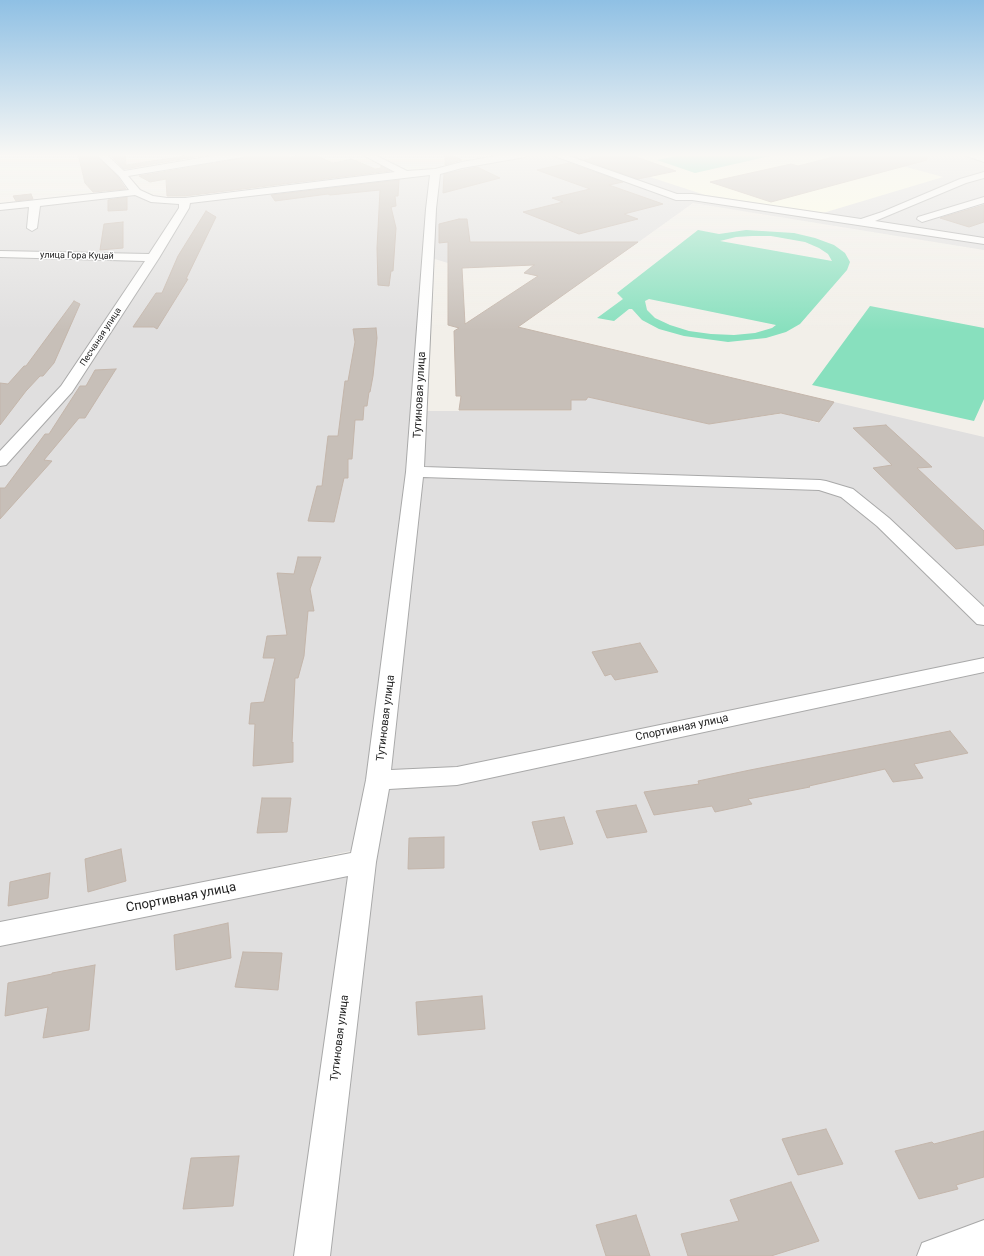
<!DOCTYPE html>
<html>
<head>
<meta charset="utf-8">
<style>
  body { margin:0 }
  canvas { display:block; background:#f2efe9 }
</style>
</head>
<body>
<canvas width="984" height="1256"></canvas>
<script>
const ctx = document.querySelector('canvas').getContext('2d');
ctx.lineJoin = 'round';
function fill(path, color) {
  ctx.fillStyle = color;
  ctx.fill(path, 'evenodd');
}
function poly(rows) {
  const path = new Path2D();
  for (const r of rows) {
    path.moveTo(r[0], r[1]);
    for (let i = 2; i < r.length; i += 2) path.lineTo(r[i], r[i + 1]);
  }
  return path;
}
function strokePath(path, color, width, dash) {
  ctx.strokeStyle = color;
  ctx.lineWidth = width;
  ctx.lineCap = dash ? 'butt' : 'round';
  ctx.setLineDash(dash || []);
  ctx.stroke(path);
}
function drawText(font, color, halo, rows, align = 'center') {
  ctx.font = font + ' Roboto,sans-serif';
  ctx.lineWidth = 3;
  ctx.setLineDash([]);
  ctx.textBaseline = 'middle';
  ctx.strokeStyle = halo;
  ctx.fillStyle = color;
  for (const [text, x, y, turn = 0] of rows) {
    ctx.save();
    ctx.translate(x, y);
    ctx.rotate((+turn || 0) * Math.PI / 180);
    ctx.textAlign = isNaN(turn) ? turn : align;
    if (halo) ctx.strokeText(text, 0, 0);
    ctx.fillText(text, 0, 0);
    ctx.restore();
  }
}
fill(poly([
  [525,154,984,154,984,250,693,203,633,246,541,261,448,263,428,257,419,411,571,411,571,400,586,400,588,397,709,424,786,413,818,423,834,402,984,437,984,1256,0,1256,0,934,363,862,365,848,0,925,0,207,136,192,167,201,406,174]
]), '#e0dfdf');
fill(poly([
  [608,154,859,154,943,177,823,213,705,195,650,177,653,176]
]), '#ffffe5');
fill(poly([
  [685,154,779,154,695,173,657,160],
  [698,230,719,234,746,230,794,233,815,238,834,245,845,253,850,262,847,270,800,324,786,332,766,338,728,342,684,336,659,329,642,320,632,309,629,309,614,321,597,318,623,299,617,293],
  [752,236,771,236,805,242,819,248,828,254,832,261,720,241,736,237],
  [649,299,776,325,772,328,755,333,734,335,711,334,689,331,670,325,655,318,647,310,645,301],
  [870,306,984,328,984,399,974,421,812,385]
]), '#88e0be');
const building = poly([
  [78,154,95,154,118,177,126,189,93,192,85,183,78,154],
  [109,154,125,154,126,165,197,154,212,154,124,169,109,154],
  [248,154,285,154,290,157,313,154,333,163,352,159,375,169,381,168,381,166,390,171,185,196,167,196,166,179,150,182,139,176,243,158,248,154],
  [445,154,449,154,462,160,445,165,445,154],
  [608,154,628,154,676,171,638,179,584,160,608,154],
  [845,154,927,154,927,160,771,202,710,182,791,164,798,166,845,154],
  [569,163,623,182,609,185,663,204,624,214,638,219,579,234,523,212,563,202,552,198,590,189,537,170,569,163],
  [477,167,500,178,443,193,444,174,477,167],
  [399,180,398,196,395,196,396,206,391,207,396,228,393,271,391,271,389,286,378,285,377,248,380,190,330,195,328,194,275,201,271,195,399,180],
  [31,194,33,199,16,201,13,196,31,194],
  [127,197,127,210,108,211,108,200,127,197],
  [984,205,984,222,969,227,940,218,984,205],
  [206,211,216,217,186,279,188,279,157,329,154,327,133,327,156,293,162,293,178,256,206,211],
  [459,219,467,219,470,242,638,242,518,327,834,402,819,422,781,413,709,424,588,397,586,400,571,400,571,410,459,410,461,396,456,396,454,331,459,328,448,325,448,242,439,243,439,224,459,219],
  [534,265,524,273,538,276,465,324,462,268,534,265],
  [123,222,123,248,100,250,104,224,123,222],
  [74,301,80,304,54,363,43,376,40,376,26,391,0,425,0,383,8,384,24,366,26,366,74,301],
  [376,328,377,338,373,376,370,392,369,392,367,406,364,406,363,420,355,420,352,459,348,459,348,478,344,478,334,522,308,521,317,486,322,486,328,436,338,436,345,381,348,381,355,342,353,329,376,328],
  [116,369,85,418,79,418,44,460,52,461,0,519,0,488,5,488,45,434,49,434,80,386,86,386,95,370,116,369],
  [886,425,932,467,917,468,984,531,984,545,956,549,873,468,892,465,853,428,886,425],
  [298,557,321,557,310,589,314,611,308,611,304,656,298,678,295,678,292,743,293,742,293,762,253,766,255,724,249,724,251,703,264,702,275,658,263,658,267,636,287,635,277,573,294,574,298,557],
  [640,643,658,672,615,680,611,674,605,676,592,652,640,643],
  [950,731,968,753,914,764,923,778,893,782,885,769,809,786,810,787,748,799,752,804,715,812,712,806,654,815,644,792,699,784,698,781,750,770,950,731],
  [262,798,291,798,287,832,257,833,262,798],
  [636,805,647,832,607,838,596,811,636,805],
  [564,817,573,844,540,850,532,822,564,817],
  [444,837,444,868,408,869,409,838,444,837],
  [121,849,126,881,88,892,85,859,121,849],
  [50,873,48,898,8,906,10,882,50,873],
  [228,923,231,958,176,970,174,935,228,923],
  [243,952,282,953,278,990,235,987,243,952],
  [95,965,89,1030,43,1038,48,1007,5,1016,8,983,52,974,52,973,95,965],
  [482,996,485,1029,418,1035,416,1002,482,996],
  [826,1129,843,1164,798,1175,782,1139,826,1129],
  [984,1131,984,1177,956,1185,958,1189,919,1199,895,1151,932,1142,934,1144,984,1131],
  [239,1156,233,1206,183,1209,191,1158,239,1156],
  [791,1182,819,1241,771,1256,688,1256,681,1234,739,1221,730,1200,791,1182],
  [636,1215,650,1256,606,1256,596,1225,636,1215]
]);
fill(building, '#c7bfb8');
strokePath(building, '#c4b6ab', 1);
const minor = poly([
  [96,154,106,154,124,171,224,154,247,154,243,157,128,176,140,190,153,196,167,198,185,198,395,172,361,154,373,154,407,171,435,169,462,162,507,154,529,154,525,157,462,168,440,174,436,209,424,467,820,480,826,481,853,489,889,518,984,607,984,625,977,624,877,526,841,497,819,490,423,477,391,770,457,767,984,658,984,672,457,785,389,789,376,862,330,1256,294,1256,348,876,0,946,0,922,351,853,366,780,406,472,426,209,430,175,190,203,189,208,159,258,72,392,6,465,0,466,0,451,61,386,145,261,0,257,0,251,149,254,179,208,179,204,151,202,135,195,40,206,37,228,32,231,27,228,29,207,0,210,0,204,129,190,119,176,96,154],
  [549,154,563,154,677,194,692,194,861,219,882,212,960,179,984,172,984,178,966,183,875,221,984,238,984,244,692,200,676,200,549,154],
  [961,154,977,154,984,156,984,162,961,154],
  [984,197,984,203,922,222,917,219,918,217,984,197],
  [984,1220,984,1256,917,1256,922,1243,984,1220]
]);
strokePath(minor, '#a9a9a9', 2);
fill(minor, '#fff');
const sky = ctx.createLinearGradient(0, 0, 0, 330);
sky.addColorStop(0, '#8fc0e4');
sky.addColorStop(0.47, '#f9f8f5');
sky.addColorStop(1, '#f9f8f500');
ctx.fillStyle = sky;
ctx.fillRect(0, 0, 984, 330);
drawText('9px', '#222', '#fff', [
  ["улица Гора Куцай",77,256,1],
  ["Песчаная улица",101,337,-57]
]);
drawText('11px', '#222', '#fff', [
  ["Тутиновая улица",420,395,-87],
  ["Тутиновая улица",386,718,-83],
  ["Спортивная улица",682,728,-12],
  ["Тутиновая улица",340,1038,-83]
]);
drawText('13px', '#222', '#fff', [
  ["Спортивная улица",181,898,-11]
]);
</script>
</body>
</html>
